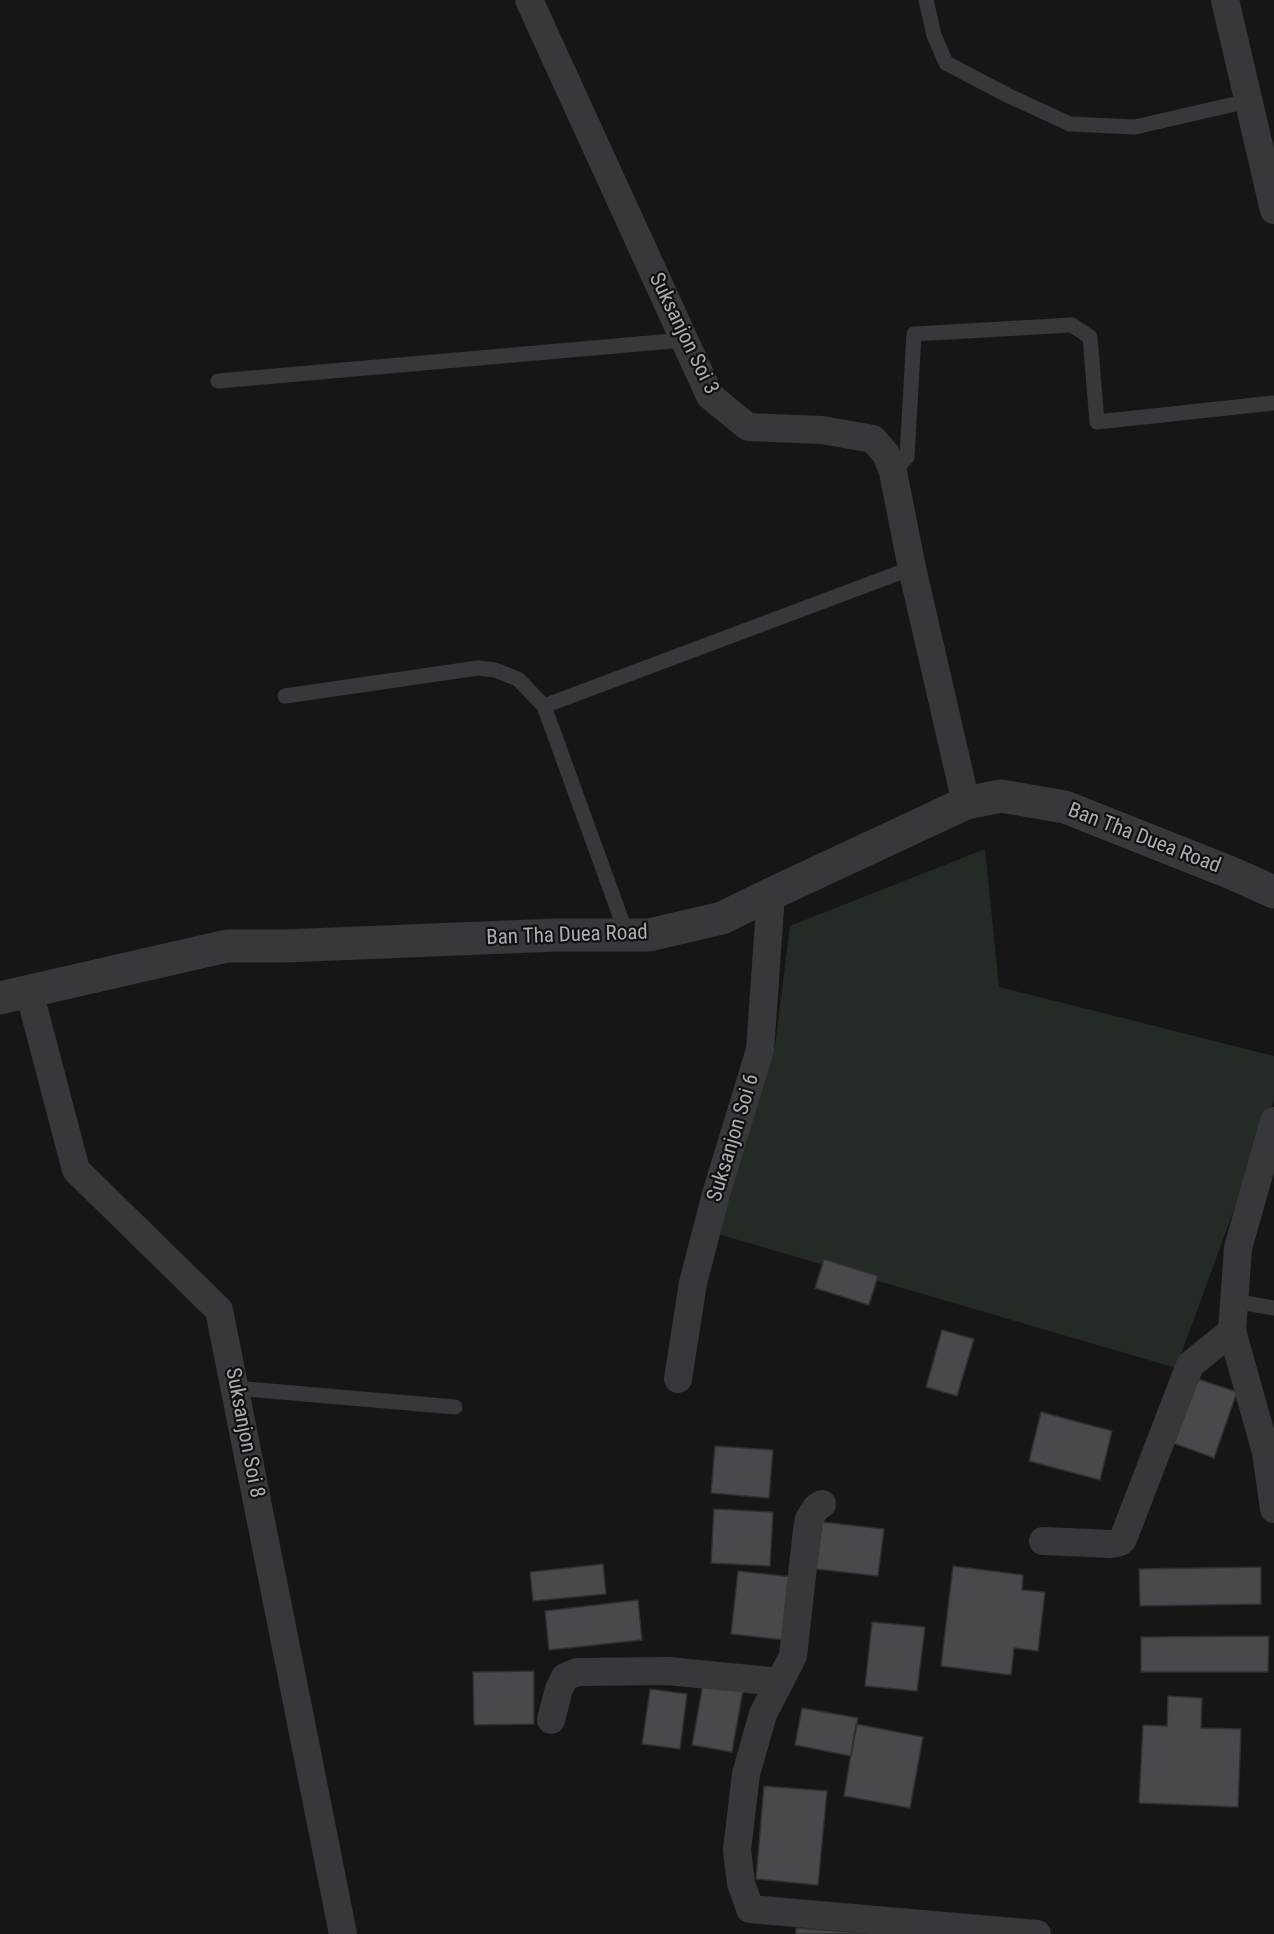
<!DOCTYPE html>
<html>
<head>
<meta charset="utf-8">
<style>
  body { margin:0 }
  canvas { display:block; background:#161617 }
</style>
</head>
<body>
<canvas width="1274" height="1934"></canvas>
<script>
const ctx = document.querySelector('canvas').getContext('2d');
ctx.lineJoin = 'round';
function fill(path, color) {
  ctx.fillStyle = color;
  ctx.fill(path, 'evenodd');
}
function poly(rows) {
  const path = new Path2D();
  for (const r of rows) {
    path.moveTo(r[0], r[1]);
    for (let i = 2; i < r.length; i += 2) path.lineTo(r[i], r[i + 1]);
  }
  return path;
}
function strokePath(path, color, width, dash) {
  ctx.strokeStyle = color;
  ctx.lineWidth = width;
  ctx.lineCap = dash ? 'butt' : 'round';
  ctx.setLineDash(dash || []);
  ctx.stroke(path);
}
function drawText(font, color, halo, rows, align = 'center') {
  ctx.font = font + ' "Roboto Condensed",sans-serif';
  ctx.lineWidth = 4.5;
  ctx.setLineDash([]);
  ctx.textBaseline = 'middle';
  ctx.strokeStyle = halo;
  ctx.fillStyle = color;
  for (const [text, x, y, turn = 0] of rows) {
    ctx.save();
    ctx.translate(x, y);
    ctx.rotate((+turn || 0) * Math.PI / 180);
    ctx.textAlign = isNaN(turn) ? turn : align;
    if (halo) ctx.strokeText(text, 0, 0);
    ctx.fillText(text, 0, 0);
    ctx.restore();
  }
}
fill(poly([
  [985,849,999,987,1274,1056,1274,1100,1176,1368,718,1234,775,1047,790,926]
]), '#242b25');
const building = poly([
  [824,1259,878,1276,869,1305,815,1288,824,1259],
  [942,1330,974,1339,957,1396,926,1387,942,1330],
  [1195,1378,1237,1392,1214,1458,1173,1443,1195,1378],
  [1041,1412,1112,1431,1100,1480,1029,1461,1041,1412],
  [715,1446,773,1450,769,1498,711,1493,715,1446],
  [714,1509,773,1512,770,1566,711,1563,714,1509],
  [822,1522,884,1529,878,1576,816,1569,822,1522],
  [603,1564,606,1594,533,1601,530,1572,603,1564],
  [953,1566,1023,1575,1022,1590,1045,1592,1038,1651,1014,1648,1011,1675,941,1666,953,1566],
  [1261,1567,1261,1604,1140,1606,1139,1569,1261,1567],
  [738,1571,793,1577,785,1640,731,1634,738,1571],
  [638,1600,642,1640,549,1650,545,1611,638,1600],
  [872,1622,925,1627,917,1691,865,1686,872,1622],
  [1269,1636,1268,1672,1141,1672,1141,1637,1269,1636],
  [534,1671,534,1724,474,1725,473,1672,534,1671],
  [703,1684,743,1690,732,1752,692,1745,703,1684],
  [650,1689,687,1694,680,1749,642,1744,650,1689],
  [1168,1696,1202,1698,1201,1728,1241,1729,1238,1807,1139,1803,1143,1725,1167,1726,1168,1696],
  [802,1708,858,1718,851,1756,795,1745,802,1708],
  [856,1724,923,1737,910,1808,844,1796,856,1724],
  [764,1786,827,1791,818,1885,756,1879,764,1786],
  [796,1928,878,1934,796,1934,796,1928]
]);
fill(building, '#48494c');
strokePath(building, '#303033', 1.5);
strokePath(poly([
  [926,0,934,35,946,63,1009,96,1070,124,1135,127,1248,101],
  [218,381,684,340],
  [893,472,907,457,914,334,1072,325,1090,337,1097,422,1274,403],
  [285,696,478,668,495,670,518,679,544,706],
  [627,935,544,706,912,568],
  [1234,1301,1274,1308],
  [235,1388,455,1407]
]), '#37383c', 15);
strokePath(poly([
  [529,0,710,396,748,427,822,430,873,439,886,454,893,472,912,568,966,803],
  [1225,0,1274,210],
  [29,991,76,1170,219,1310,343,1934],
  [1274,1121,1238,1248,1232,1331,1266,1452,1274,1509],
  [678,1379,693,1283,716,1194,760,1050,771,894],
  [822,1504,816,1508,809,1519,807,1530,793,1656,763,1714,746,1774,737,1850,741,1883,750,1909,1037,1934],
  [1043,1541,1112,1544,1120,1542,1123,1539,1190,1365,1232,1331],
  [551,1720,559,1689,565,1677,577,1672,668,1671,780,1682]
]), '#37383c', 28);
strokePath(poly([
  [0,998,227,946,284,946,557,935,649,935,722,918,771,894,966,803,1001,796,1065,807,1229,872,1274,892]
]), '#37383c', 33);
drawText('21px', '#a9adb5', '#111112', [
  ["Suksanjon Soi 3",683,334,64],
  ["Ban Tha Duea Road",1144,839,21],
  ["Ban Tha Duea Road",567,936,-2],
  ["Suksanjon Soi 6",734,1138,-73],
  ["Suksanjon Soi 8",244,1433,79]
]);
</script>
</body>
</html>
